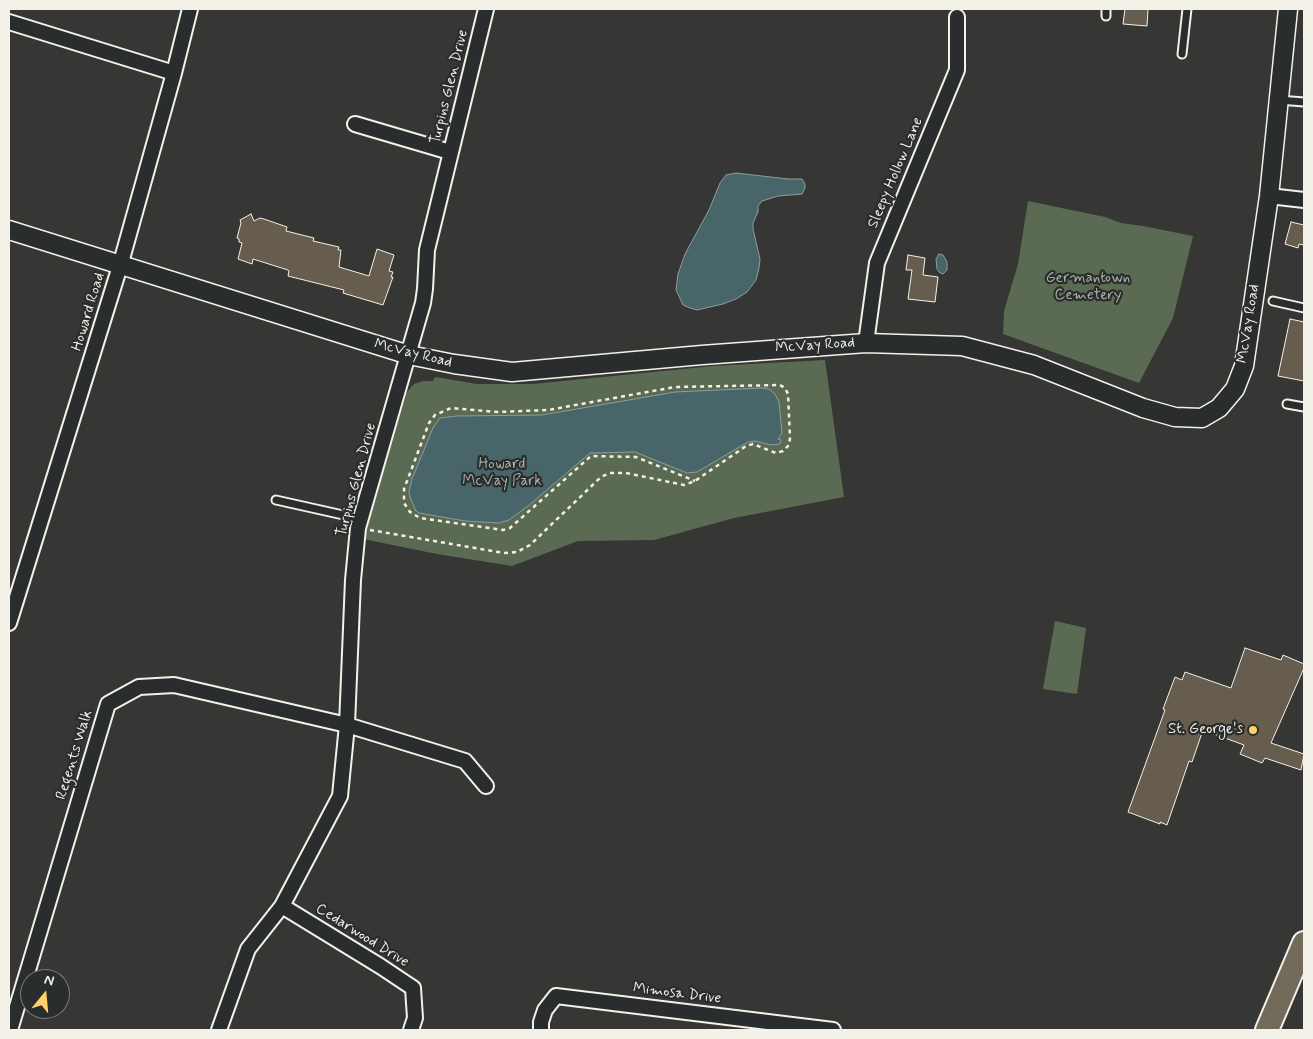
<!DOCTYPE html>
<html>
<head>
<meta charset="utf-8">
<style>
  body { margin:0 }
  #map { position:relative; width:1313px; height:1039px; overflow:hidden; background:#363734; font-family:Mynerve,sans-serif }
  canvas { display:block }
  .frame { position:absolute; inset:0; border:10px solid #f4f1e8; pointer-events:none }
  .north { position:absolute; left:20px; top:969px; width:50px; height:50px; box-sizing:border-box; background:#2a2d2e; border:1px solid #7b7b78; border-radius:50%; rotate:17deg; font-size:14px; font-weight:700; line-height:20px; text-align:center; color:#f4f1e8 }
  .north::after { content:''; display:block; margin:auto; width:18px; height:22px; background:#ffd166; clip-path:polygon(50% 0,100% 100%,50% 72%,0 100%) }
</style>
</head>
<body>
<div id="map">
<canvas width="1313" height="1039"></canvas>
<div class="frame"></div>
<div class="north">N</div>
</div>
<script>
const ctx = document.querySelector('canvas').getContext('2d');
ctx.lineJoin = 'round';
function fill(path, color) {
  ctx.fillStyle = color;
  ctx.fill(path, 'evenodd');
}
function poly(rows) {
  const path = new Path2D();
  for (const r of rows) {
    path.moveTo(r[0], r[1]);
    for (let i = 2; i < r.length; i += 2) path.lineTo(r[i], r[i + 1]);
  }
  return path;
}
function strokePath(path, color, width, dash) {
  ctx.strokeStyle = color;
  ctx.lineWidth = width;
  ctx.lineCap = dash ? 'butt' : 'round';
  ctx.setLineDash(dash || []);
  ctx.stroke(path);
}
function drawText(font, color, halo, rows, align = 'center') {
  ctx.font = font + ' Mynerve,sans-serif';
  ctx.lineWidth = 4.5;
  ctx.setLineDash([]);
  ctx.textBaseline = 'middle';
  ctx.strokeStyle = halo;
  ctx.fillStyle = color;
  for (const [text, x, y, turn = 0] of rows) {
    ctx.save();
    ctx.translate(x, y);
    ctx.rotate((+turn || 0) * Math.PI / 180);
    ctx.textAlign = isNaN(turn) ? turn : align;
    if (halo) ctx.strokeText(text, 0, 0);
    ctx.fillText(text, 0, 0);
    ctx.restore();
  }
}
fill(poly([
  [1028,201,1105,217,1121,223,1143,226,1193,236,1173,318,1139,383,1003,334,1004,311,1018,264],
  [825,360,844,497,734,518,654,540,578,541,512,566,437,554,363,539,368,518,407,392,414,384,423,381,433,381,435,377,477,384,533,384,713,366],
  [1055,621,1086,628,1077,694,1043,689]
]), '#5b6b53');
const water = poly([
  [736,173,788,179,802,179,805,184,805,188,802,194,778,196,762,201,758,206,758,212,753,223,753,229,760,259,759,268,756,280,747,292,736,299,723,304,697,310,690,308,683,305,676,290,678,274,685,254,709,210,720,183,726,175,736,173],
  [939,254,943,255,947,262,947,270,943,274,939,272,937,269,936,259,939,254],
  [763,388,769,389,775,394,779,402,782,433,778,439,781,440,780,444,771,445,755,441,748,442,697,472,687,473,635,452,590,453,528,506,509,520,499,523,465,521,419,513,416,511,410,497,409,491,412,479,433,428,440,418,457,416,542,415,675,392,763,388]
]);
fill(water, '#48666a');
strokePath(water, '#8d9e9c', 1);
const building = poly([
  [1125,9,1148,9,1147,26,1123,24,1125,9],
  [251,214,254,221,260,218,264,219,287,227,286,231,314,238,313,241,339,247,338,250,341,250,339,267,369,276,377,249,394,255,389,271,393,272,391,277,393,277,383,305,343,293,344,290,288,276,289,271,288,270,253,259,252,264,238,259,242,243,239,242,239,239,237,238,241,223,240,220,251,214],
  [1291,222,1304,225,1304,245,1299,244,1298,248,1285,244,1291,222],
  [908,255,925,258,923,275,938,277,935,302,908,299,912,270,906,270,908,255],
  [1290,319,1304,322,1304,381,1278,376,1290,319],
  [1245,648,1281,660,1283,655,1304,664,1304,668,1271,743,1304,754,1301,770,1265,758,1262,763,1240,754,1244,745,1203,730,1192,762,1189,761,1167,825,1160,822,1160,824,1128,812,1165,710,1163,709,1175,677,1182,680,1185,672,1231,688,1245,648]
]);
fill(building, '#665d4e');
strokePath(building, '#f4f1e8', 1);
const service = poly([
  [1106,16,1106,9],
  [1182,54,1187,9],
  [1279,100,1304,102],
  [1273,301,1304,308],
  [1287,404,1304,407],
  [276,500,361,519]
]);
const minor = poly([
  [9,22,174,73],
  [355,124,450,152],
  [1269,196,1304,200],
  [866,343,877,263,957,70,957,17],
  [9,623,120,266,174,73,190,9],
  [282,906,380,966,413,988,415,1018,411,1030],
  [10,1030,108,704,139,687,174,685,347,725,465,761,486,786],
  [219,1030,248,949,282,906,340,796,347,725,353,580,358,528,423,303,425,289,427,250,486,9],
  [541,1030,541,1022,545,1010,556,996,833,1030]
]);
const tertiary = poly([
  [9,230,409,355,454,364,512,372,702,355,866,343,962,346,1034,365,1143,408,1175,417,1202,418,1219,408,1235,389,1244,366,1269,196,1288,9]
]);
const primary = poly([
  [1267,1030,1304,943]
]);
strokePath(service, '#f4f1e8', 11);
strokePath(minor, '#f4f1e8', 18);
strokePath(tertiary, '#f4f1e8', 21);
strokePath(primary, '#f4f1e8', 26);
strokePath(poly([
  [370,530,504,553,517,552,530,545,601,477,610,473,626,473,684,485,695,481,746,446,753,444,776,453,783,451,789,445,790,438,788,394,785,388,780,385,675,387,548,410,497,412,451,408,435,415,429,423,404,489,404,503,410,512,420,518,503,530,510,528,591,456,636,457,695,481]
]), '#f4f1e8', 2.5, [4, 4]);
strokePath(service, '#2a2d2e', 7);
strokePath(minor, '#2a2d2e', 14);
strokePath(tertiary, '#2a2d2e', 18);
strokePath(primary, '#736b5a', 22);
for (const [x, y, r, color] of [
  [1253,730,5,"#ffd166"]
]) {
  const dot = new Path2D();
  dot.arc(x, y, r, 0, 2 * Math.PI);
  ctx.fillStyle = color;
  ctx.fill(dot);
  strokePath(dot, '#2a2d2e', 2);
}
drawText('15px', '#f4f1e8', '#2a2d2e', [
  ["Turpins Glen Drive",450,87,-76],
  ["Sleepy Hollow Lane",896,173,-67],
  ["Howard Road",89,312,-73],
  ["McVay Road",1249,324,-81],
  ["McVay Road",815,346,-4],
  ["McVay Road",413,354,14],
  ["Turpins Glen Drive",357,480,-75],
  ["Regents Walk",75,755,-73],
  ["Cedarwood Drive",362,936,32],
  ["Mimosa Drive",677,994,7]
]);
drawText('15px', '#afb5a5', '#2a2d2e', [
  ["Germantown",1088,279],
  ["Cemetery",1088,296],
  ["Howard",502,465],
  ["McVay Park",502,482]
]);
drawText('15px', '#f4f1e8', '#2a2d2e', [
  ["St. George's",1243,730]
], 'right');
</script>
</body>
</html>
